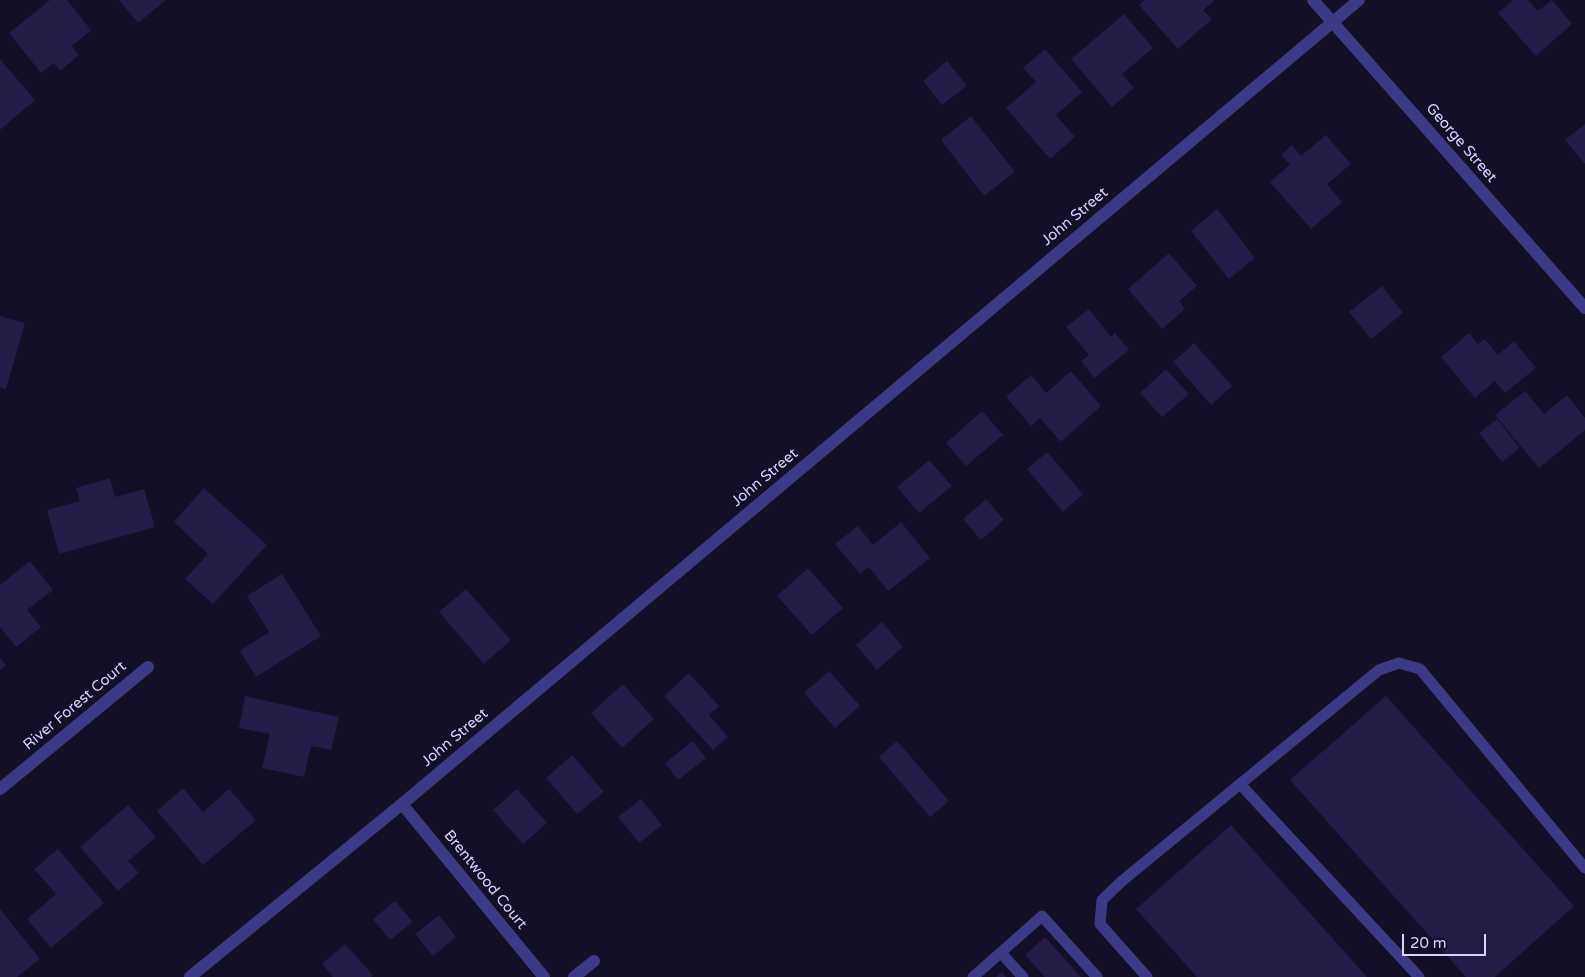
<!DOCTYPE html>
<html>
<head>
<meta charset="utf-8">
<style>
  body { margin:0 }
  #map { position:relative; width:1585px; height:977px; overflow:hidden; background:#130f26; font-family:"Varela Round",sans-serif }
  canvas { display:block }
  .scale { position:absolute; left:1402px; top:934px; width:84px; height:22px; box-sizing:border-box; border:2px solid #d9d4ff; border-top:0; padding-left:6px; font-size:15px; line-height:18px; white-space:nowrap; color:#d9d4ff; -webkit-text-stroke:4px #130f26; paint-order:stroke }
</style>
</head>
<body>
<div id="map">
<canvas width="1585" height="977"></canvas>
<div class="scale">20 m</div>
</div>
<script>
const ctx = document.querySelector('canvas').getContext('2d');
ctx.lineJoin = 'round';
function fill(path, color) {
  ctx.fillStyle = color;
  ctx.fill(path, 'evenodd');
}
function poly(rows) {
  const path = new Path2D();
  for (const r of rows) {
    path.moveTo(r[0], r[1]);
    for (let i = 2; i < r.length; i += 2) path.lineTo(r[i], r[i + 1]);
  }
  return path;
}
function strokePath(path, color, width, dash) {
  ctx.strokeStyle = color;
  ctx.lineWidth = width;
  ctx.lineCap = dash ? 'butt' : 'round';
  ctx.setLineDash(dash || []);
  ctx.stroke(path);
}
function drawText(font, color, halo, rows, align = 'center') {
  ctx.font = font + ' "Varela Round",sans-serif';
  ctx.lineWidth = 4;
  ctx.setLineDash([]);
  ctx.textBaseline = 'middle';
  ctx.strokeStyle = halo;
  ctx.fillStyle = color;
  for (const [text, x, y, turn = 0] of rows) {
    ctx.save();
    ctx.translate(x, y);
    ctx.rotate((+turn || 0) * Math.PI / 180);
    ctx.textAlign = isNaN(turn) ? turn : align;
    if (halo) ctx.strokeText(text, 0, 0);
    ctx.fillText(text, 0, 0);
    ctx.restore();
  }
}
fill(poly([
  [50,0,67,0,91,30,72,46,79,55,60,71,54,63,41,73,9,33],
  [119,0,166,0,138,23],
  [1144,0,1215,0,1203,10,1212,19,1178,49,1139,5],
  [1513,0,1528,0,1538,11,1552,0,1572,24,1536,56,1498,13],
  [1124,14,1153,48,1122,74,1134,88,1112,107,1071,59],
  [1045,49,1082,92,1056,115,1075,137,1050,159,1006,108,1036,82,1023,68],
  [0,59,35,100,0,130],
  [947,61,967,86,942,105,923,81],
  [971,116,1015,172,984,196,941,140],
  [1585,124,1585,164,1565,140],
  [1326,135,1351,164,1327,184,1342,202,1311,229,1270,182,1290,165,1281,155,1292,145,1301,156],
  [1217,209,1255,258,1229,279,1191,231],
  [1169,253,1197,286,1179,301,1185,309,1162,329,1128,289],
  [1382,286,1403,313,1371,339,1349,312],
  [1089,309,1111,337,1115,333,1129,350,1094,378,1081,361,1089,355,1066,327],
  [0,316,25,323,6,389,0,387],
  [1469,333,1478,344,1485,339,1498,355,1514,341,1536,368,1505,393,1495,381,1475,398,1441,357],
  [1194,343,1232,386,1211,405,1173,362],
  [1166,369,1189,394,1162,417,1140,393],
  [1071,371,1101,406,1061,442,1040,418,1031,426,1006,397,1031,375,1046,393],
  [1525,391,1544,414,1567,395,1585,418,1585,430,1539,468,1495,415],
  [982,411,1003,435,966,466,946,443],
  [1497,419,1520,448,1502,462,1479,433],
  [1047,452,1083,494,1063,512,1027,469],
  [929,460,952,486,919,513,897,487],
  [110,478,115,497,144,489,155,527,59,554,47,510,80,501,76,488],
  [204,488,267,545,213,604,185,579,208,554,174,522],
  [986,499,1004,520,981,540,963,519],
  [901,522,930,558,888,591,869,567,860,574,835,544,858,526,873,545],
  [30,561,53,590,27,610,41,627,16,647,0,627,0,585],
  [808,568,843,608,812,635,777,596],
  [282,574,321,636,256,677,240,651,269,632,247,596],
  [466,589,511,640,484,664,439,612],
  [882,622,903,647,877,670,856,645],
  [0,658,6,665,0,670],
  [829,671,860,706,835,728,804,693],
  [689,673,719,706,709,715,728,737,713,750,664,696],
  [623,684,654,719,622,748,591,713],
  [245,696,339,717,331,750,311,746,304,777,262,768,270,734,239,728],
  [1386,696,1574,906,1495,977,1466,977,1290,780],
  [693,741,706,758,678,780,665,763],
  [897,741,949,801,930,817,879,757],
  [572,755,604,792,577,814,546,778],
  [183,788,203,812,229,789,256,820,203,865,157,811],
  [517,789,547,823,523,844,493,810],
  [641,799,662,825,639,843,618,817],
  [128,805,156,837,128,861,139,873,118,891,80,847],
  [1231,825,1367,977,1197,977,1136,909],
  [58,849,104,903,51,948,27,919,56,894,34,869],
  [395,901,413,922,390,940,373,919],
  [0,909,40,959,17,977,0,977],
  [439,915,456,937,433,956,415,934],
  [1045,937,1081,977,1045,977,1025,955],
  [345,944,373,975,371,977,333,977,322,964],
  [1002,972,1006,977,996,977]
]), '#241b47');
strokePath(poly([
  [1240,784,1419,977],
  [1001,953,1023,977],
  [973,977,1042,916,1097,977],
  [1147,977,1100,924,1102,900,1122,881,1379,670,1399,663,1420,669,1585,868]
]), '#3d3a85', 11);
strokePath(poly([
  [0,789,148,667],
  [402,804,544,977],
  [190,977,402,804,1359,0],
  [574,977,594,961]
]), '#3d3a85', 12);
strokePath(poly([
  [1313,0,1585,308]
]), '#3d3a85', 12);
drawText('15px', '#d9d4ff', '#130f26', [
  ["George Street",1461,143,49],
  ["John Street",1075,217,-40],
  ["John Street",765,478,-40],
  ["River Forest Court",75,706,-40],
  ["John Street",455,738,-40],
  ["Brentwood Court",485,880,51]
]);
</script>
</body>
</html>
